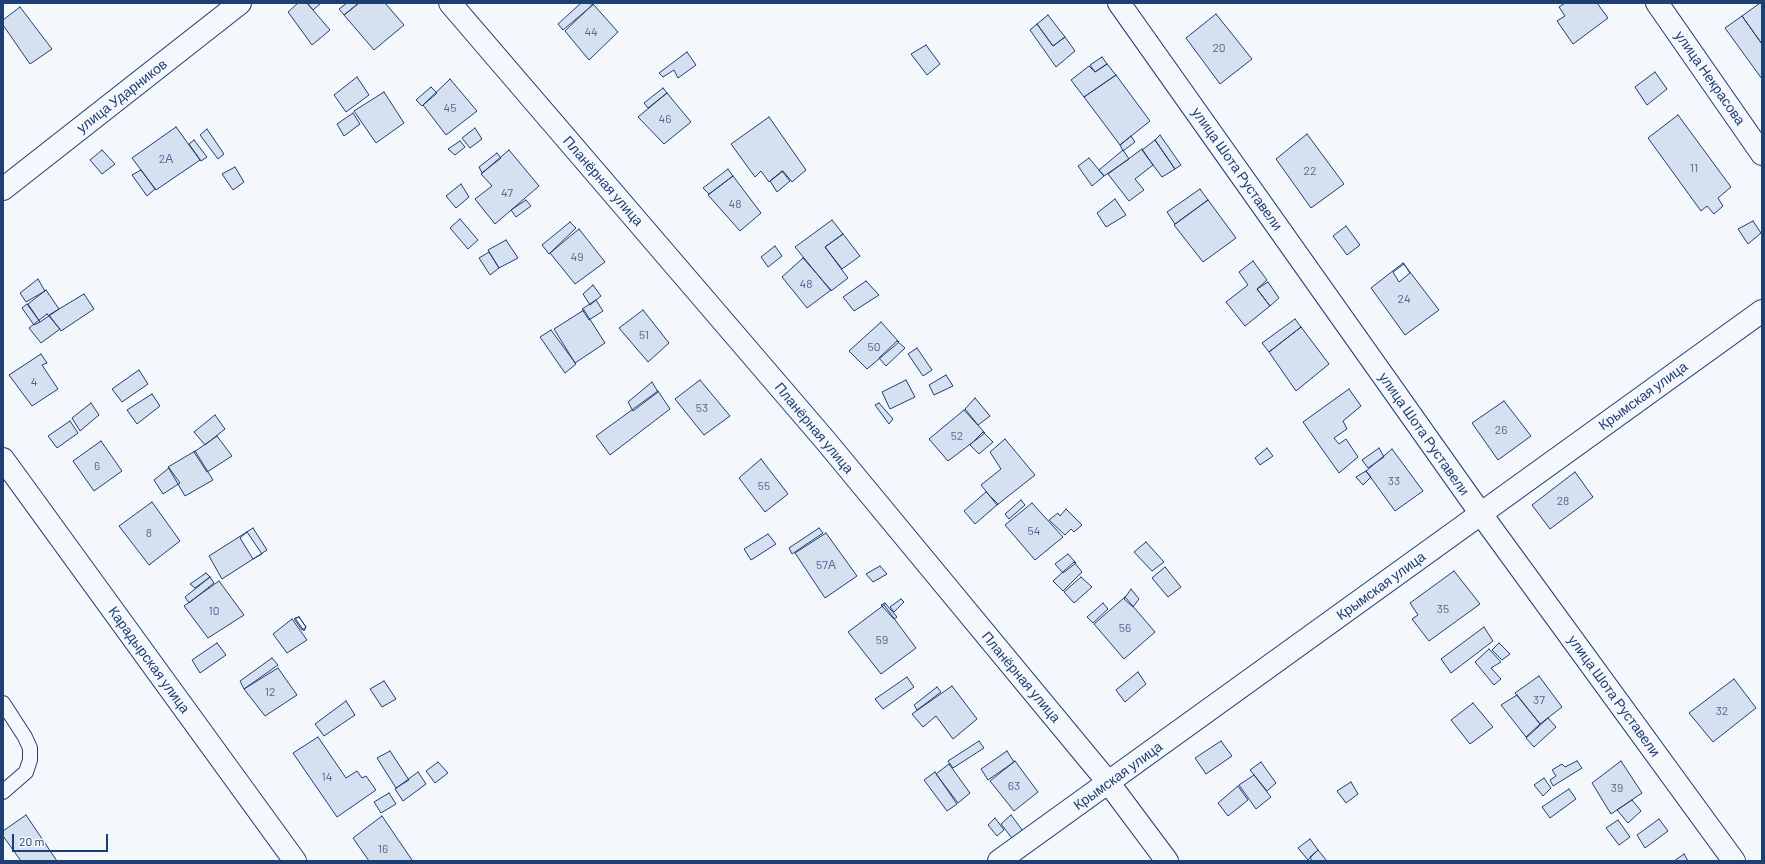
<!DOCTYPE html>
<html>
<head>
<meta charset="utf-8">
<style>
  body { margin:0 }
  #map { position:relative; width:1765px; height:864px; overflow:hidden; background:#f4f7fb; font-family:Barlow,sans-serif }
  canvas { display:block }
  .frame { position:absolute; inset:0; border:4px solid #1d3f73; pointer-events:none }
  .scale { position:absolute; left:12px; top:834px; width:96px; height:18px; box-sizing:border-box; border:2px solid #1d3f73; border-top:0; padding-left:5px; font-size:12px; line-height:14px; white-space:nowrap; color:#1d3f73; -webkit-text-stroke:3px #f4f7fb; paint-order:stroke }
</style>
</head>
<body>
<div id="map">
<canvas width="1765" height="864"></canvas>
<div class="frame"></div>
<div class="scale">20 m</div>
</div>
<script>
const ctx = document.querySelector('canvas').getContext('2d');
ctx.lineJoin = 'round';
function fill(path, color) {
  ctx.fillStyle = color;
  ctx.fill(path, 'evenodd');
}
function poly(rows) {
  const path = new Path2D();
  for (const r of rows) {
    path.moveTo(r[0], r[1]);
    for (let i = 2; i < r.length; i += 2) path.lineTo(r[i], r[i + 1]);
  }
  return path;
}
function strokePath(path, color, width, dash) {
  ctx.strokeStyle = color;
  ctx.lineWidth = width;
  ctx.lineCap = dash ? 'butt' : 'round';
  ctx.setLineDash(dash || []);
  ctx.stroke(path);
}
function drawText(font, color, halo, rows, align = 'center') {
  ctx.font = font + ' Barlow,sans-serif';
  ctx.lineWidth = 3;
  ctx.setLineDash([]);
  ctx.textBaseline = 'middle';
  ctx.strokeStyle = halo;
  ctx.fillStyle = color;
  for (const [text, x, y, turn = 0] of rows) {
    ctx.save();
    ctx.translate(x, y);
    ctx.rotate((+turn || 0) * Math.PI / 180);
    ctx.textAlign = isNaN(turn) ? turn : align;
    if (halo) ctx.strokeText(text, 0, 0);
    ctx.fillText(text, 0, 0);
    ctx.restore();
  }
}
const building = poly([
  [298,3,307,3,330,30,312,45,288,12,298,3],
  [307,3,321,3,313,10,307,3],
  [347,3,359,3,344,15,339,9,347,3],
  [359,3,385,3,404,25,374,50,344,15,359,3],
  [581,3,594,4,563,30,558,24,581,3],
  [1565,3,1597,3,1608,18,1573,44,1557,21,1565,16,1559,7,1565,3],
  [1760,3,1762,3,1762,44,1742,16,1760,3],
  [593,4,618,32,589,60,565,31,593,4],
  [20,7,52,49,30,64,3,25,3,20,20,7],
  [1216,14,1252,59,1220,84,1186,38,1216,14],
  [1048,15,1065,37,1053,46,1037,24,1048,15],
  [1742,16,1762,44,1762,79,1725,28,1742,16],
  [1037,24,1053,46,1065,37,1075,51,1056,67,1030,30,1037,24],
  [926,45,940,64,927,75,911,54,926,45],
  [687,52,696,65,678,78,674,70,663,77,659,73,687,52],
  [1102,57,1107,64,1095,72,1090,65,1102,57],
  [1107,64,1116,75,1084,97,1071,80,1089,66,1095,72,1107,64],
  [1655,72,1667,89,1647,105,1635,87,1655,72],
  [1116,75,1150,121,1120,145,1084,97,1116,75],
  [357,77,369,95,346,112,334,95,357,77],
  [450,79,477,111,446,135,423,105,450,79],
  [431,87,437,93,422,106,416,100,431,87],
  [663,88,667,93,648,108,644,103,663,88],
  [384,92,404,123,376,143,354,111,384,92],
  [667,93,691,122,664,144,638,117,667,93],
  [353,113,360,124,344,136,337,124,353,113],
  [1678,115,1731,187,1718,198,1723,206,1714,214,1707,206,1701,211,1648,138,1678,115],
  [769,117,806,170,792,182,783,171,769,182,761,171,755,177,731,144,769,117],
  [176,127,200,160,156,190,132,158,176,127],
  [475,128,482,139,470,148,462,138,475,128],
  [207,129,224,154,218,159,200,135,207,129],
  [1307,134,1344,184,1311,208,1276,159,1307,134],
  [1160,135,1181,165,1175,169,1155,140,1160,135],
  [1131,136,1135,142,1123,151,1120,145,1131,136],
  [194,140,207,157,201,161,189,144,194,140],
  [1155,140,1175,169,1162,177,1142,150,1155,140],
  [460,141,465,147,455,155,448,149,460,141],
  [1142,149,1153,165,1135,179,1144,190,1129,201,1108,174,1142,149],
  [102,150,115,164,102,174,90,160,102,150],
  [509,150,539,186,495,224,475,199,492,186,481,174,509,150],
  [1123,150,1129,159,1104,176,1099,170,1123,150],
  [497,153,501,158,482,173,479,167,497,153],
  [1089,158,1104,176,1092,186,1078,166,1089,158],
  [235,167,244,182,233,190,222,174,235,167],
  [728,169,733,176,709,194,703,188,728,169],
  [141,170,155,189,147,196,132,175,141,170],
  [782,171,790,181,777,192,770,181,782,171],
  [733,176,761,213,740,231,708,195,733,176],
  [461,184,469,197,456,208,446,196,461,184],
  [1200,189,1208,200,1175,224,1167,212,1200,189],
  [1115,199,1126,215,1106,227,1097,213,1115,199],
  [526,200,531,206,516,217,511,210,526,200],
  [1208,200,1236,238,1203,262,1174,225,1208,200],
  [460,219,478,240,468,249,450,228,460,219],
  [832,220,843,234,825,247,848,278,831,291,795,247,832,220],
  [1753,221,1761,233,1748,244,1738,229,1753,221],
  [570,222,576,228,549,254,542,245,570,222],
  [1346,226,1360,245,1347,255,1333,236,1346,226],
  [579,229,605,262,575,284,550,253,579,229],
  [843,234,860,256,842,269,825,247,843,234],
  [506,240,518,258,499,268,488,250,506,240],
  [775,246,782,256,768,267,761,257,775,246],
  [489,252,499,268,490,275,479,258,489,252],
  [803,258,831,290,807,308,782,277,803,258],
  [1253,261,1267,280,1257,289,1270,306,1245,326,1226,302,1248,285,1239,272,1253,261],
  [1403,263,1439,310,1405,335,1371,288,1403,263],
  [1404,264,1410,273,1399,282,1393,272,1404,264],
  [38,279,45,291,26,302,20,293,38,279],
  [866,281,879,295,854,311,843,297,866,281],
  [1268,282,1279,298,1270,306,1257,289,1268,282],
  [593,285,601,296,590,305,583,294,593,285],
  [46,290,59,309,40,322,28,304,46,290],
  [84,294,94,309,61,331,49,315,84,294],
  [596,300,603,311,589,320,582,309,596,300],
  [27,304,40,322,34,325,22,308,27,304],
  [584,310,605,343,575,363,554,329,584,310],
  [643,310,669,343,648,362,619,328,643,310],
  [47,314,60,329,41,343,29,328,47,314],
  [1295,319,1301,327,1269,352,1262,343,1295,319],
  [881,322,899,342,867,369,849,351,881,322],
  [1301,327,1329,364,1296,391,1269,352,1301,327],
  [551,330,576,364,565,373,540,337,551,330],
  [897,341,905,348,886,366,879,358,897,341],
  [917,348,932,370,923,376,908,354,917,348],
  [41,354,47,363,42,365,58,389,32,406,9,375,41,354],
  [139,370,148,384,122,402,112,389,139,370],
  [946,375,953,386,934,395,929,385,946,375],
  [700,380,730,416,704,435,675,399,700,380],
  [906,380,915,397,890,409,882,392,906,380],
  [652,382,658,392,633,411,628,402,652,382],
  [1349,389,1361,406,1343,421,1347,429,1334,438,1339,444,1346,439,1358,457,1339,473,1303,422,1349,389],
  [658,391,670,409,610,455,596,436,658,391],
  [152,394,160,406,137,424,127,410,152,394],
  [975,398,990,416,978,425,965,409,975,398],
  [1504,401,1531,436,1498,460,1472,423,1504,401],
  [91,403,99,415,80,431,72,418,91,403],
  [879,403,893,419,889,424,875,405,879,403],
  [964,410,985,433,948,461,929,439,964,410],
  [215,415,225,429,205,445,194,432,215,415],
  [70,421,78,433,57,448,48,436,70,421],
  [983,432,993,442,979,454,970,445,983,432],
  [217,436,232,456,207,472,194,452,217,436],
  [1005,439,1035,475,997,505,981,485,1001,469,990,452,1005,439],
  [101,441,122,471,94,491,73,461,101,441],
  [1267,448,1273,456,1260,465,1255,458,1267,448],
  [1379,448,1384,457,1368,468,1362,460,1379,448],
  [1392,449,1423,491,1395,511,1366,471,1392,449],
  [195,451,213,480,185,496,168,467,195,451],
  [761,459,788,494,765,512,739,478,761,459],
  [169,468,180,483,163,494,154,480,169,468],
  [1366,471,1371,477,1363,485,1356,477,1366,471],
  [1575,472,1593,497,1550,529,1532,505,1575,472],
  [986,492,998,504,975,524,964,511,986,492],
  [1021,500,1025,505,1009,519,1005,514,1021,500],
  [152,502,180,541,149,565,119,526,152,502],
  [1032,503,1063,537,1035,560,1005,525,1032,503],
  [1066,509,1082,525,1074,532,1071,529,1065,535,1049,520,1058,513,1060,516,1066,509],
  [253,528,267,550,222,579,209,556,253,528],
  [819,528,823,533,792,554,789,548,819,528],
  [247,532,262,554,253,559,240,538,247,532],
  [826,533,857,576,825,598,795,553,826,533],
  [768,534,776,544,751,560,744,549,768,534],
  [1146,542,1164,562,1152,571,1134,552,1146,542],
  [1068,554,1076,563,1063,573,1055,564,1068,554],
  [1074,562,1082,572,1063,591,1053,581,1074,562],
  [880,566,887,574,873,582,866,574,880,566],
  [1165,567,1181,587,1168,597,1152,578,1165,567],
  [1454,571,1480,604,1429,641,1412,619,1418,615,1410,603,1454,571],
  [206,573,210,577,195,588,190,584,206,573],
  [210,577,214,583,189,603,185,597,210,577],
  [1081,577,1092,587,1074,603,1064,592,1081,577],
  [219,581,244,615,208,638,184,606,219,581],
  [1131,589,1139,599,1133,607,1124,599,1131,589],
  [1125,597,1155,632,1124,659,1094,624,1125,597],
  [901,599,904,602,894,612,890,607,901,599],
  [885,603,897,617,894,619,881,605,885,603],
  [1103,603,1108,609,1093,623,1087,617,1103,603],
  [884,605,916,648,881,674,848,632,884,605],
  [299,617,306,627,304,631,295,618,299,617],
  [299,617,306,627,302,630,294,619,299,617],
  [292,619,307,640,287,653,273,634,292,619],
  [1484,627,1493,641,1451,673,1441,659,1484,627],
  [217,643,226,655,200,673,192,660,217,643],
  [1499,643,1510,654,1502,660,1492,650,1499,643],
  [1489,649,1501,662,1491,668,1501,679,1494,685,1475,662,1489,649],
  [272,658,278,665,244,689,240,681,272,658],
  [278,668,297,695,265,716,244,689,278,668],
  [1138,672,1146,684,1125,702,1116,690,1138,672],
  [1539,676,1562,707,1540,724,1515,693,1539,676],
  [907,677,914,687,883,709,875,699,907,677],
  [1734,679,1756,708,1713,742,1689,713,1734,679],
  [384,681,396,699,382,707,370,689,384,681],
  [952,686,977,719,953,739,936,716,923,727,912,714,952,686],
  [937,687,941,692,917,710,914,705,937,687],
  [1517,695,1540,724,1526,737,1501,705,1517,695],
  [346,701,355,715,324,736,315,724,346,701],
  [1473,703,1493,727,1470,744,1451,720,1473,703],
  [1548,718,1556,727,1534,747,1526,738,1548,718],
  [318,737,346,778,357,771,362,778,366,776,376,790,337,817,293,753,318,737],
  [979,741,984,748,953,768,948,761,979,741],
  [1221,741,1232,756,1206,774,1195,758,1221,741],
  [390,751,409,780,396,788,377,758,390,751],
  [1007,751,1014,762,988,780,981,769,1007,751],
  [1015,761,1038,792,1014,811,990,781,1015,761],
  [1577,761,1582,768,1553,786,1550,780,1556,776,1552,770,1562,764,1565,767,1577,761],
  [1621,761,1642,793,1611,814,1592,783,1621,761],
  [438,762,448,773,435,783,426,771,438,762],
  [1261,762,1276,783,1267,791,1250,770,1261,762],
  [949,764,970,793,958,803,936,774,949,764],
  [418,772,426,784,403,801,395,789,418,772],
  [935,772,957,804,947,811,924,780,935,772],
  [1254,775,1271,797,1256,809,1239,785,1254,775],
  [1544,778,1551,788,1543,796,1534,785,1544,778],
  [1351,782,1358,794,1346,803,1337,791,1351,782],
  [1238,786,1248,800,1228,816,1218,803,1238,786],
  [1569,789,1576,799,1550,818,1542,807,1569,789],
  [389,793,396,804,381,813,374,802,389,793],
  [1632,800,1641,811,1628,823,1617,810,1632,800],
  [26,815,57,861,21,861,3,836,3,831,26,815],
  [1011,815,1026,835,1015,842,1001,824,1011,815],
  [382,816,412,860,411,861,369,861,353,838,382,816],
  [995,818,1004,830,997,836,988,825,995,818],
  [1659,819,1668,831,1645,848,1637,835,1659,819],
  [1618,820,1630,837,1619,845,1606,828,1618,820],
  [1310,839,1318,850,1308,860,1298,848,1310,839],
  [1318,850,1327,861,1312,861,1310,857,1318,850],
  [1684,854,1688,861,1674,861,1684,854]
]);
fill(building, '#d5e0f0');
strokePath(building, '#1d3f73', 1);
const service = poly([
  [3,703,25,737,30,748,30,760,26,772,3,792]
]);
const minor = poly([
  [450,3,825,440,1108,782,1167,861],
  [1119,3,1481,514,1734,861],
  [1657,3,1762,154],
  [3,189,240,3],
  [3,459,295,861],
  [999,861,1762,311]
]);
strokePath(service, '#1d3f73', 16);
strokePath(minor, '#1d3f73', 24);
strokePath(service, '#f4f7fb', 14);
strokePath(minor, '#f4f7fb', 22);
drawText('12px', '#4b6792', null, [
  ["44",591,32],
  ["20",1219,48],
  ["45",450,108],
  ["46",665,119],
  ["2А",166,159],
  ["11",1694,168],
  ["22",1310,171],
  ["47",507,193],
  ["48",735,204],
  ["49",577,257],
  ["48",806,284],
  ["24",1404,299],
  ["51",644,335],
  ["50",874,347],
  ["4",34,382],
  ["53",702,408],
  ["26",1501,430],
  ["52",957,436],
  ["6",97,466],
  ["33",1394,481],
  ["55",764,486],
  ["28",1563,501],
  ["54",1034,531],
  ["8",149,533],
  ["57А",826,565],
  ["35",1443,609],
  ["10",214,611],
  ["56",1125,628],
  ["59",882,640],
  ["12",270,692],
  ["37",1539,700],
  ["32",1722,711],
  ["14",327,777],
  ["63",1014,786],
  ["39",1617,788],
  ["16",383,849]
]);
drawText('14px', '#1d3f73', '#f4f7fb', [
  ["улица Некрасова",1710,78,55],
  ["улица Ударников",122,96,-38],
  ["улица Шота Руставели",1237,169,55],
  ["Планёрная улица",603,181,49],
  ["Крымская улица",1643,396,-36],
  ["Планёрная улица",814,428,50],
  ["улица Шота Руставели",1424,434,55],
  ["Крымская улица",1381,586,-36],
  ["Карадырская улица",149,660,54],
  ["Планёрная улица",1021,677,50],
  ["улица Шота Руставели",1614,696,54],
  ["Крымская улица",1118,776,-36]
]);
</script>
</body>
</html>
